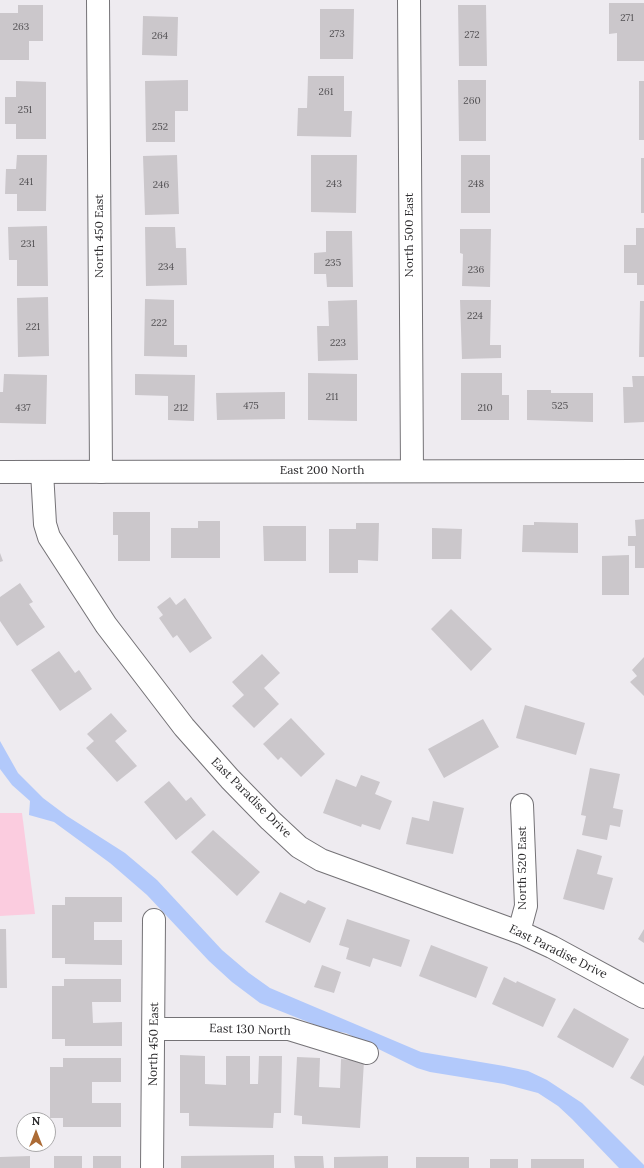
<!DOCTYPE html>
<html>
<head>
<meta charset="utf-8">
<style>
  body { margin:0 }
  #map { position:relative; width:644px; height:1168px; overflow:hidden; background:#eeebf0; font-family:Lora,serif }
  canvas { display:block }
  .north { position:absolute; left:16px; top:1112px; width:40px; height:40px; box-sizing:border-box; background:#fff; border:1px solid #aaa9aa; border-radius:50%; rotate:0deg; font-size:11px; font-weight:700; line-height:16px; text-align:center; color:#2a292b }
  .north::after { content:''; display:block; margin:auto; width:14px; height:18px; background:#ac6b35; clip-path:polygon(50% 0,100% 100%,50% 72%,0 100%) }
</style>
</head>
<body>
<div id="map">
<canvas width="644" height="1168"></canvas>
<div class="north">N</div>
</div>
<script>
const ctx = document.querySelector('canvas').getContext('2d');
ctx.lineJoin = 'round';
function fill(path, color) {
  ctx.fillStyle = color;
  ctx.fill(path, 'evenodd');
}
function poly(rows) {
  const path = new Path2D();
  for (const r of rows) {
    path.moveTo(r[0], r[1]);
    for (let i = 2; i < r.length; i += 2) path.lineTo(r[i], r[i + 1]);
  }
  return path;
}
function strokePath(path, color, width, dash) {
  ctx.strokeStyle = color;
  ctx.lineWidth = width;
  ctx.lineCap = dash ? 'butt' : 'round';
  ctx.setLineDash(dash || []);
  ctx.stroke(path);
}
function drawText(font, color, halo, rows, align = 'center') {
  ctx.font = font + ' Lora,serif';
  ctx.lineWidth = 3.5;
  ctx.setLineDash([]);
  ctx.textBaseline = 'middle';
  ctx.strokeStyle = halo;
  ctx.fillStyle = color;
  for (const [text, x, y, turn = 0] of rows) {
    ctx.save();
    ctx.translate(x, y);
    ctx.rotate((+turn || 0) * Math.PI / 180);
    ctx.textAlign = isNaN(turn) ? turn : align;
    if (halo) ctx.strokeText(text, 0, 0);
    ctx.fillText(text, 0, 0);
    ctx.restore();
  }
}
fill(poly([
  [0,813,22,813,35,914,0,916]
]), '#fbccdf');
fill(poly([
  [0,741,18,773,43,798,67,816,125,853,157,880,222,950,249,973,270,988,421,1052,504,1066,528,1071,547,1080,582,1103,644,1165,644,1168,619,1168,572,1119,558,1106,538,1093,504,1084,430,1072,417,1068,346,1033,328,1030,260,1003,232,982,209,961,147,895,110,863,54,822,29,815,30,801,12,785,0,769]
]), '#b2c9fb');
fill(poly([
  [609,3,644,3,644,61,617,61,617,33,609,34],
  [18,5,43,5,43,41,29,41,29,60,0,60,0,13,18,13],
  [458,5,486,5,487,66,459,66],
  [320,9,354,9,353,59,320,59],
  [143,16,178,17,177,56,142,55],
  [308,76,344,76,344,111,352,111,351,137,297,136,298,108,307,108],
  [188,80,188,111,175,111,175,142,146,142,145,81],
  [458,80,486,80,486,141,459,141],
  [16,81,46,82,46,139,16,139,16,124,5,124,5,97,16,97],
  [639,81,644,81,644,140,639,140],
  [17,155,47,155,46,211,17,211,17,194,5,194,6,169,16,169],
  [177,155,179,214,145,215,143,156],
  [311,155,357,155,356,213,311,212],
  [461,155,490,155,490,213,461,213],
  [641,158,644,158,644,213,641,213],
  [47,226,48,286,17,286,17,260,9,260,8,227],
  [145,227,175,227,176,248,186,248,187,285,146,286],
  [636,228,644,228,644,285,637,285,637,273,624,273,624,245,636,245],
  [460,229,491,229,490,287,462,286,463,254,460,253],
  [326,231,352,231,353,287,327,287,326,274,314,274,314,253,326,252],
  [48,297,49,356,18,357,17,298],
  [145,299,174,300,174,345,187,345,187,357,144,356],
  [357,300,358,360,318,361,317,326,329,326,328,301],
  [460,300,491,300,490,345,501,345,501,358,462,359],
  [640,301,644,301,644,357,639,357],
  [308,373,357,374,357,421,308,420],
  [461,373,502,373,502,395,509,395,509,420,461,420],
  [4,374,47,375,46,424,0,423,0,392,3,392],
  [135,374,195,375,194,421,168,420,168,396,135,395],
  [632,376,644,376,644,422,624,423,623,387,633,387],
  [527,390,551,390,551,393,593,393,593,422,527,420],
  [285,392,285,419,217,420,216,393],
  [113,512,150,512,150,561,118,561,118,535,113,535],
  [644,519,644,568,635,568,635,546,628,546,628,536,636,536,635,520],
  [198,521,220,521,220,558,171,558,171,528,198,528],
  [534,522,578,523,578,553,522,552,523,525,534,525],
  [356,523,379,523,378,561,358,560,358,573,329,573,329,529,356,529],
  [263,526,306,526,306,561,264,561],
  [432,528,462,529,461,559,432,559],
  [0,553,3,561,0,562],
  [629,555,629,595,602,595,602,556],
  [20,583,33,602,29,604,45,627,17,646,0,621,0,597],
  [170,597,176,605,185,598,212,638,190,653,177,635,173,638,159,618,163,615,157,607],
  [451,609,492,649,471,671,431,629],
  [59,651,75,673,79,670,92,689,60,711,31,670],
  [262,654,280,673,264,688,279,704,254,728,232,706,244,695,232,682],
  [644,657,644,696,630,682,637,676,632,670],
  [525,705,585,723,576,755,516,738],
  [111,713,127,731,115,741,137,766,117,782,86,748,94,741,87,734],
  [291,718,325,754,301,777,281,757,278,760,263,744],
  [483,719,499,747,444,778,428,749],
  [590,768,620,774,613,808,623,810,620,827,610,825,607,840,582,835,586,816,581,815],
  [361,775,380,782,375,794,392,801,380,830,362,824,361,827,323,813,336,779,356,787],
  [169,781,186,801,191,797,206,815,176,840,144,802],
  [433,801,464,808,453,854,406,844,412,817,429,821],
  [213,830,260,872,237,896,191,852],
  [577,849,602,856,597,874,613,878,604,910,563,899],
  [280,892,305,904,308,900,326,908,310,943,265,922],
  [65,897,122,897,122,922,94,922,94,940,122,940,122,965,65,964,65,958,52,958,52,905,65,905],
  [347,919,410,940,401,967,373,958,370,967,346,959,349,948,339,945],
  [0,929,6,929,7,988,0,988],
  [644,929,644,943,638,939],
  [431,945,488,967,476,998,419,976],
  [322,965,341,972,334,993,314,987],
  [504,977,516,983,517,981,556,999,543,1027,492,1004],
  [64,979,121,979,121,1002,92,1002,93,1023,122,1022,122,1046,65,1046,65,1039,52,1039,52,986,64,986],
  [574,1008,629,1039,613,1068,557,1037],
  [180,1055,205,1056,205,1084,226,1085,226,1056,250,1056,250,1084,258,1084,259,1056,282,1056,281,1113,274,1113,273,1128,189,1126,189,1113,180,1113],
  [644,1055,644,1086,630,1078],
  [297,1057,320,1058,319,1087,340,1088,341,1059,364,1061,360,1128,302,1124,302,1116,294,1115],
  [63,1058,121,1058,121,1082,92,1082,92,1103,121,1103,121,1127,63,1127,63,1118,50,1118,50,1067,63,1067],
  [274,1155,274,1168,181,1168,181,1156],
  [30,1156,30,1168,0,1168,0,1157],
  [54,1156,82,1156,82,1168,54,1168],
  [93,1156,121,1156,121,1168,93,1168],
  [294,1156,323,1156,324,1168,295,1168],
  [388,1156,388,1168,334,1168,334,1157],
  [416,1157,469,1157,469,1168,416,1168],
  [490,1159,518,1159,518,1168,490,1168],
  [531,1159,584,1159,584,1168,531,1168]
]), '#cbc7cb');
const minor = poly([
  [98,0,101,472],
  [409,0,412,471],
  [42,472,45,524,49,537,106,625,184,727,230,779,270,820,299,847,321,860,524,934,552,947,644,997],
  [519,932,526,906,522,805],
  [155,1029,289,1029,367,1053],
  [152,1168,154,920]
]);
const tertiary = poly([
  [0,472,644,471]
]);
strokePath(minor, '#747276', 24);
strokePath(tertiary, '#747276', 24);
strokePath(minor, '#fff', 22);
strokePath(tertiary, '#fff', 22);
drawText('10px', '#525053', null, [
  ["271",627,18],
  ["263",21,27],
  ["273",337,34],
  ["272",472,35],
  ["264",160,36],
  ["261",326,92],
  ["260",472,101],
  ["251",25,110],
  ["252",160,127],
  ["241",26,182],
  ["243",334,184],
  ["248",476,184],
  ["246",161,185],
  ["231",28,244],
  ["235",333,263],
  ["234",166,267],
  ["236",476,270],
  ["224",475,316],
  ["222",159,323],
  ["221",33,327],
  ["223",338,343],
  ["211",332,397],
  ["475",251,406],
  ["525",560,406],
  ["437",23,408],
  ["212",181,408],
  ["210",485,408]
]);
drawText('12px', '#2a292b', '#fff', [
  ["North 500 East",410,235,-90],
  ["North 450 East",100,236,-90],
  ["East 200 North",322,471],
  ["East Paradise Drive",251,798,45],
  ["North 520 East",523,868,-90],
  ["East Paradise Drive",558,952,26],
  ["East 130 North",250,1030,2],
  ["North 450 East",154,1044,-89]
]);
</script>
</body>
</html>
